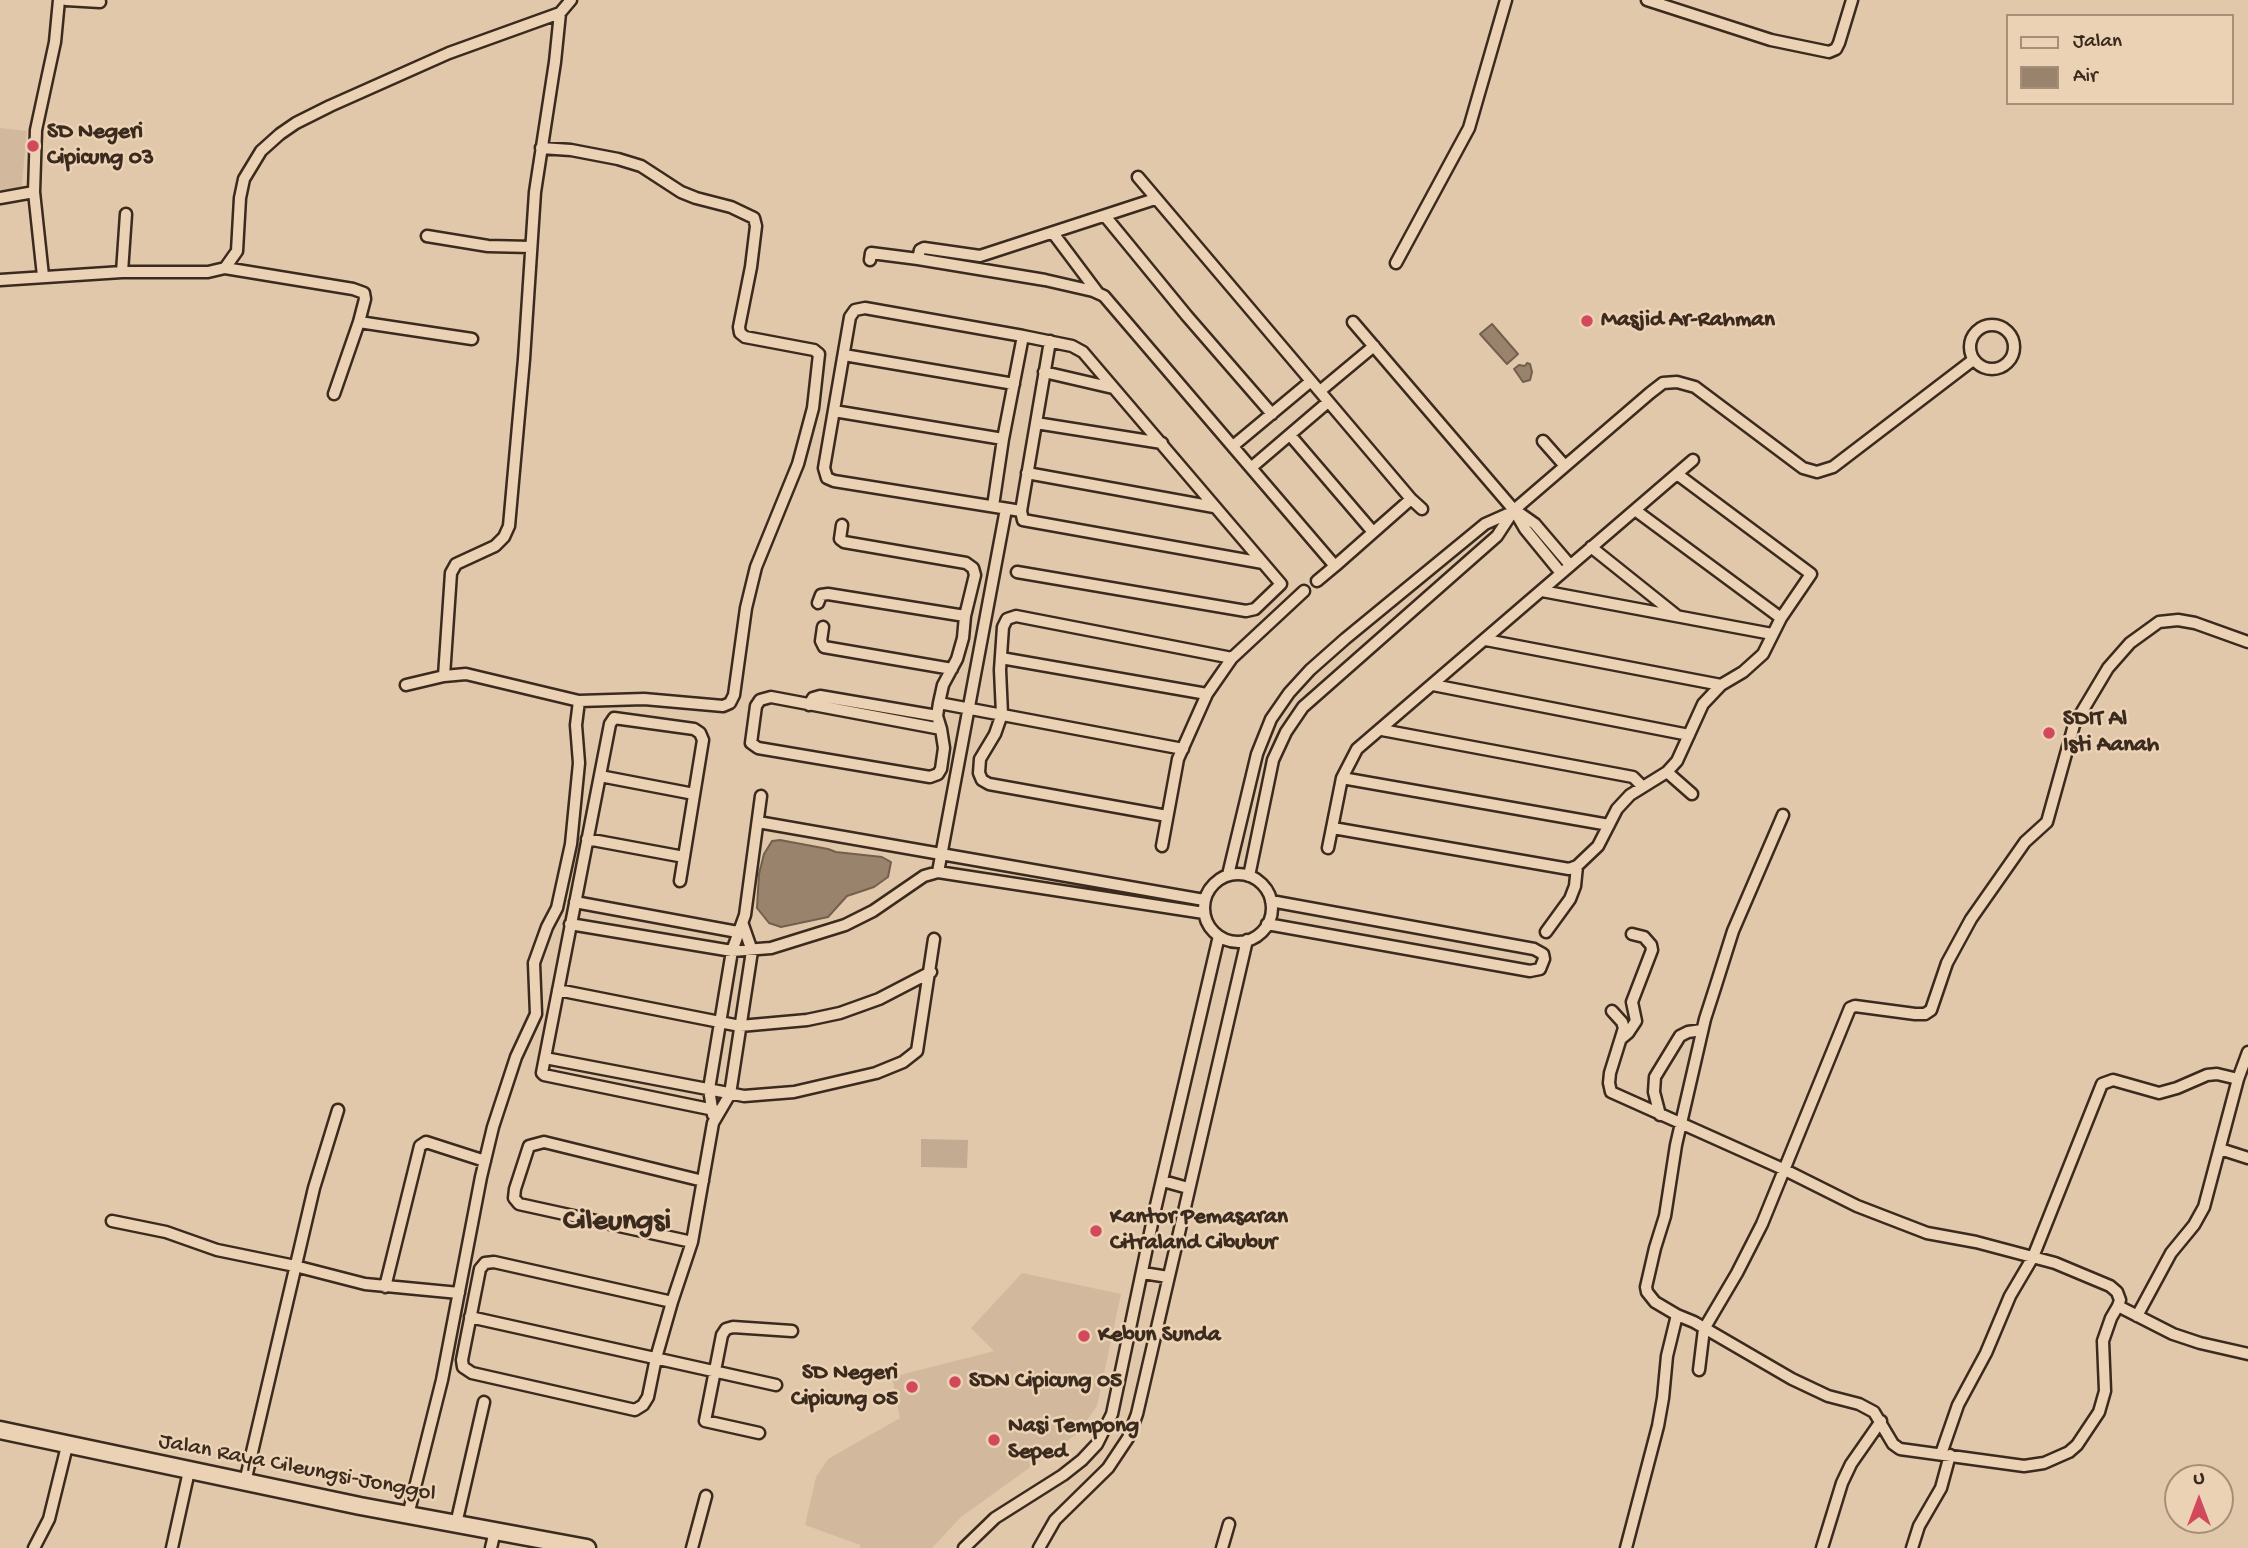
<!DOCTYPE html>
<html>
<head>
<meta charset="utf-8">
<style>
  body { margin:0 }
  #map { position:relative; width:2248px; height:1548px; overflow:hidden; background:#e2c8ab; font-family:"Gochi Hand",sans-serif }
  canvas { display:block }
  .legend { position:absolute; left:2006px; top:14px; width:228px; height:91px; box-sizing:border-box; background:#ecd2b4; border:2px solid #a58f78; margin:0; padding:9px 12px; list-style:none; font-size:21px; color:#3b2a1e }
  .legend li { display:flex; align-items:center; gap:14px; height:35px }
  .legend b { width:35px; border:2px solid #a58f78 }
  .north { position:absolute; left:2164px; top:1464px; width:70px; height:70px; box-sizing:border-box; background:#ecd2b4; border:2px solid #a58f78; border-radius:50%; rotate:0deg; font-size:19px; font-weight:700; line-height:28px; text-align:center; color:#3b2a1e }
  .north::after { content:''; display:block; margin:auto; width:24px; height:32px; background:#d1495b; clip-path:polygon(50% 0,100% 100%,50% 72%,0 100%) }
</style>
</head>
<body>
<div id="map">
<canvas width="2248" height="1548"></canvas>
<ul class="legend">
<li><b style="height:9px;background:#ecd2b4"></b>Jalan</li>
<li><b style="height:19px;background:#99836d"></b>Air</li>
</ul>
<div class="north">U</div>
</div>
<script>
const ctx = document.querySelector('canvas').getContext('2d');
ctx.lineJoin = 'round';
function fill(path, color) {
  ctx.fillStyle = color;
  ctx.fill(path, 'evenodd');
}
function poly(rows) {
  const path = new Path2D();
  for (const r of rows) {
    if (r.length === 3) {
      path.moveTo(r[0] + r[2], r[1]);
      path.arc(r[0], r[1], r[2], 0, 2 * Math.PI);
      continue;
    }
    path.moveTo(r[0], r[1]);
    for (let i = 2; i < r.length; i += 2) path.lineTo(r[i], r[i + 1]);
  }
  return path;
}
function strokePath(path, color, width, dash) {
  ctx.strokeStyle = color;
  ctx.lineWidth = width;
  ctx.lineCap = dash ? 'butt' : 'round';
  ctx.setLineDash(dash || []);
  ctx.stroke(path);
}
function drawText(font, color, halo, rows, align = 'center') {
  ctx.font = font + ' "Gochi Hand",sans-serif';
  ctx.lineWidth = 5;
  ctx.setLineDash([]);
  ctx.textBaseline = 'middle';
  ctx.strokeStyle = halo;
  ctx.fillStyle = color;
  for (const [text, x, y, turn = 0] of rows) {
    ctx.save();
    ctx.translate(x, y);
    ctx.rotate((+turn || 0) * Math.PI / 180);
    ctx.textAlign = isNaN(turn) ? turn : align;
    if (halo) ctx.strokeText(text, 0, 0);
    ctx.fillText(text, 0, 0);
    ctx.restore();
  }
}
fill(poly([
  [0,128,27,131,21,194,0,190],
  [1022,1273,1121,1294,1097,1406,1078,1433,961,1517,932,1548,860,1548,860,1545,805,1525,816,1477,828,1459,900,1418,892,1377,994,1351,971,1328]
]), '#d2b99e');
fill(poly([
  [921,1139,968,1140,967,1168,921,1167]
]), '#c3ab91');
const water = poly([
  [1492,324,1518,354,1507,364,1480,334,1492,324],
  [1527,363,1530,364,1532,372,1530,380,1523,382,1514,369,1519,365,1525,366,1527,363],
  [780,840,828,849,836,852,882,857,891,862,888,877,874,887,847,896,828,917,781,927,769,923,757,908,759,874,764,854,772,841,780,840]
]);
fill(water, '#99836d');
strokePath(water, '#735f4d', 2);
const street = poly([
  [66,0,100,2],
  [1647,0,1771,40,1829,52,1836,49,1839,43,1852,0],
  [1138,177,1411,499],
  [0,198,34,192],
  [1155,199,980,256,924,248,920,250,918,259,1045,280,1093,291,1104,296,1335,566,1411,499,1422,509],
  [1105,216,1187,316,1272,414],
  [1053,233,1098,293],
  [427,236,488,246,531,247],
  [870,260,871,253,918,259],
  [1396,263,1469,128,1506,0],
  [225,268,353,289,364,293,365,299,359,322,334,394],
  [122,272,126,214],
  [43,276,34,192,36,130,55,42,59,0],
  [0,280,122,272,208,272,225,268,237,251,240,198,244,179,261,151,280,134,296,123,330,106,449,53,560,13,571,0],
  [359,322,472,339],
  [1353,322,1514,510,1525,529,1561,573],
  [1992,347,22],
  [1050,341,1021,511,1023,520,1263,563],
  [844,355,1014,384],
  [1044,372,1113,388],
  [1320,391,1374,346],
  [834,411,1003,439],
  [1036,423,1162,443],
  [1290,435,1373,532],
  [1543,441,1565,466],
  [1233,446,1311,381],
  [1252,467,1328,402],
  [1027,473,1214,507],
  [993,506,1003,439,1023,336],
  [1635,510,1781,618],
  [1518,512,1535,524,1570,565],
  [842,525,840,539,844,542,966,563,973,568,975,575,965,616,963,638,957,659,943,685,939,703,937,716,941,729,944,748,941,769,938,774,930,777,758,748,751,743,756,706,760,700,771,697,941,729],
  [1591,547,1676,615],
  [1017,572,1246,611,1255,609,1281,584,1083,352,1072,346,1023,336,865,308,855,310,850,317,824,468,827,478,834,481,1021,511],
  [1317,581,1335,566],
  [1542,591,1772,634],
  [818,603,821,595,828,594,965,616],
  [823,627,821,641,824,647,952,669],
  [1486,640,1721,685],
  [1001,658,1207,694],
  [444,676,466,674,579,701,644,699,723,706,730,703,734,695,746,608,756,567,798,464,813,408,819,354,814,350,745,337,740,333,739,327,751,267,756,226,754,218,731,207,696,198,681,192,641,166,618,159,571,150,541,148],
  [406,685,444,676,451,573,456,564,495,546,504,537,509,526,524,359,535,192,555,62,560,13],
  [1433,685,1689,735],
  [939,703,1183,749],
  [809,705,813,698,820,696,937,716],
  [1382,730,1633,777,1642,786],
  [1667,772,1692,794],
  [600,776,694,794],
  [1342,778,1609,825],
  [1167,816,989,784,982,780,979,773,980,759,995,734,1002,714,1000,670,1003,627,1007,619,1016,616,1232,658],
  [758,822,1204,900],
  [1333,828,1569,869,1577,866,1598,846,1617,809,1630,795,1667,772,1677,761,1703,704,1721,685,1743,672,1763,654,1781,618,1811,574,1677,474],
  [587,839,684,857],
  [1162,846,1178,759,1207,694,1232,658,1304,591],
  [1328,848,1342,778,1357,749,1693,460],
  [938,872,1006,509],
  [1238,908,34],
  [1228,875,1257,754,1271,719,1289,693,1310,670,1345,639,1485,524,1512,512],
  [1249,876,1273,760,1286,732,1303,707,1497,536,1514,510,1650,393,1663,383,1677,382,1695,387,1803,468,1817,472,1833,467,1973,360],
  [680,881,703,740,700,733,694,729,614,718,610,724,542,1073,544,1075,719,1111],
  [575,902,743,933],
  [570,924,732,951,771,948,845,925,873,911,924,876,938,872,1204,913],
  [1267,924,1530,971,1540,969,1544,959,1543,954,1534,949,1271,901],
  [1546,932,1570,899,1575,886,1577,866],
  [558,990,740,1026,807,1020,840,1013,879,999,931,972],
  [1612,1011,1622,1022,1624,1028,1610,1073,1609,1083,1611,1092,1783,1169,1857,1206,1927,1233,1976,1242,2055,1263,2110,1286,2117,1292,2120,1300,2118,1306,2173,1334,2200,1343,2248,1354],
  [1622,1038,1628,1033,1636,1021,1632,1002,1652,950,1651,945,1644,937,1632,934],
  [545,1058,744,1096,794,1092,876,1073,903,1062,917,1051,934,939],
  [713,1115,709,1089,732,951,745,915,761,796],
  [1660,1115,1654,1092,1655,1077,1680,1036,1688,1032,1702,1030],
  [2220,1149,2248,1158],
  [1163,1181,1188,1188],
  [112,1221,166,1232,217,1250,295,1266,365,1284,459,1293],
  [692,1242,519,1204,514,1198,515,1189,529,1146,544,1142,703,1181],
  [494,1262,672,1302,656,1358,648,1397,643,1405,635,1410,472,1373,463,1367,462,1360,480,1269,485,1263,494,1262],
  [1143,1273,1168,1277],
  [385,1287,420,1146,426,1142,485,1161],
  [672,1302,692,1242,713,1123,730,1094,752,951,743,925],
  [1677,1315,1655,1302,1647,1292,1646,1287,1655,1248,1665,1216,1676,1145,1705,1019,1715,988,1733,931,1783,815],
  [2137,1316,2171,1253,2194,1225,2204,1207,2238,1079,2248,1052],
  [470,1317,776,1385],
  [1699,1370,1704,1329,1737,1273,1762,1224,1850,1008,1855,1006,1915,1014,1925,1014,1931,1010,1947,963,1971,919,2025,842,2047,822,2074,725,2108,668,2130,643,2159,622,2178,620,2195,623,2248,642],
  [759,1433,705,1421,722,1335,726,1329,733,1327,792,1331],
  [1941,1454,1958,1405,1986,1353,2010,1296,2033,1257,2102,1084,2113,1080,2159,1093,2177,1088,2207,1075,2217,1074,2238,1079],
  [245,1482,314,1188,338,1110],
  [408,1515,442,1380,481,1177,493,1127,516,1057,536,1014,534,963,547,927,557,908,571,844,579,763,576,725,579,701],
  [456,1524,484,1402],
  [34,1548,49,1519,67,1446],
  [172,1548,189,1471],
  [491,1548,495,1531],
  [692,1548,706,1496],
  [964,1548,995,1518,1063,1475,1082,1460,1097,1444,1112,1414,1154,1214,1219,936],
  [1039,1548,1055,1520,1108,1468,1128,1438,1137,1414,1247,940],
  [1222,1548,1229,1524],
  [1626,1548,1658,1426,1663,1398,1667,1356,1677,1315,1694,1322,1792,1379,1828,1396,1859,1404,1874,1412,1893,1444,1900,1449,2024,1466,2044,1463,2069,1452,2077,1445,2099,1412,2105,1391,2103,1341,2111,1318,2118,1306],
  [1822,1548,1842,1483,1851,1464,1881,1421],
  [1912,1548,1919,1526,1941,1488,1950,1455]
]);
const primary = poly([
  [0,1430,360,1506,587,1548]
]);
strokePath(street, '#3b2a1e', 15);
strokePath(primary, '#3b2a1e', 21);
strokePath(street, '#ecd2b4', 10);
strokePath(primary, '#ecd2b4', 16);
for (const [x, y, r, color] of [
  [33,146,7,"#d1495b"],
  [1587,321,7,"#d1495b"],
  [2049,733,7,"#d1495b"],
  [1096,1231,7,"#d1495b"],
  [1084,1336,7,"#d1495b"],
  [955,1382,7,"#d1495b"],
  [912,1387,7,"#d1495b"],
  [994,1440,7,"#d1495b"]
]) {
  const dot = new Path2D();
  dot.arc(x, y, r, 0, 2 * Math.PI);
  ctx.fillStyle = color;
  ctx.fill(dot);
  strokePath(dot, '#ecd2b4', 2.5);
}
drawText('bold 23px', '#3b2a1e', '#ecd2b4', [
  ["SD Negeri",47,133],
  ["Cipicung 03",47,159],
  ["Masjid Ar-Rahman",1601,321],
  ["SDIT Al",2063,720],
  ["Isti Aanah",2063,746],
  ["Kantor Pemasaran",1110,1218],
  ["Citraland Cibubur",1110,1244],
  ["Kebun Sunda",1098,1336],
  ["SD Negeri",898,1374,"right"],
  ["Cipicung 05",898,1400,"right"],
  ["SDN Cipicung 05",969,1382],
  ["Nasi Tempong",1008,1427],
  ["Seped",1008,1453]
], 'left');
drawText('23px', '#3b2a1e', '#ecd2b4', [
  ["Jalan Raya Cileungsi-Jonggol",297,1469,11]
]);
drawText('bold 30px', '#3b2a1e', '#ecd2b4', [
  ["Cileungsi",617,1223]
]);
</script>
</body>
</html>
